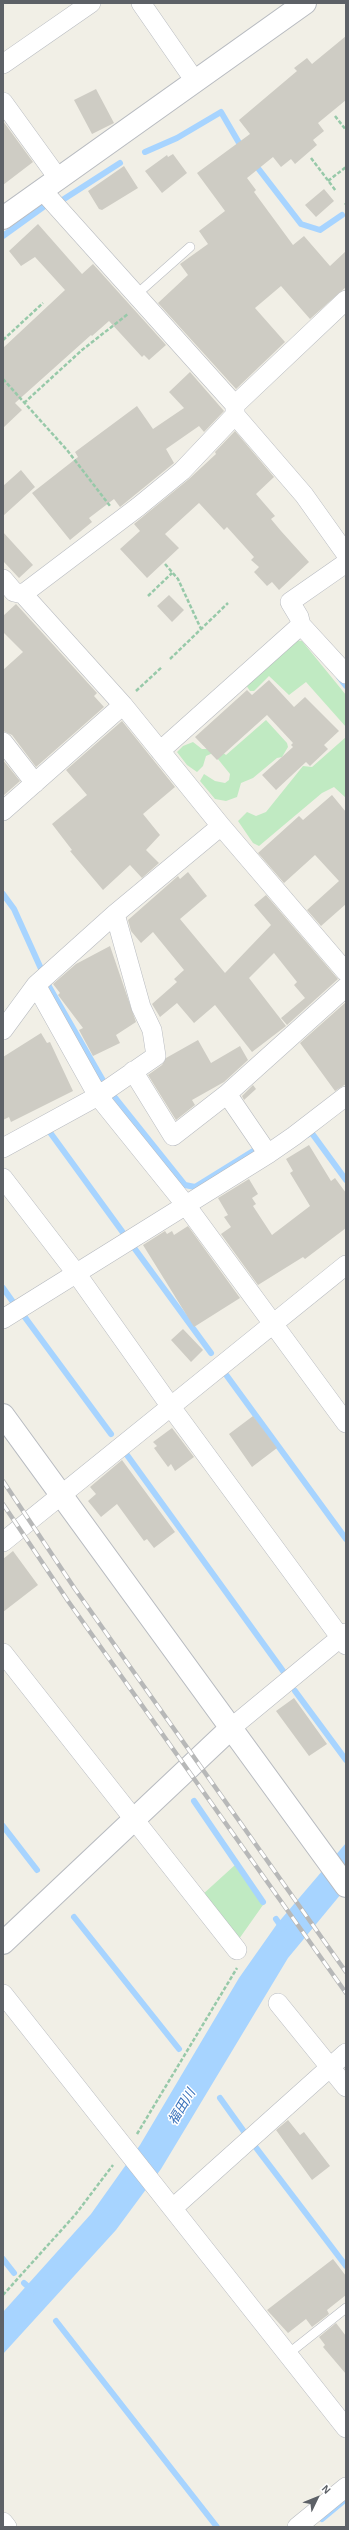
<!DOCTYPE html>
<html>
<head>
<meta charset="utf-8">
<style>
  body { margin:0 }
  #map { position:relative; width:349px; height:2530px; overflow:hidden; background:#f1efe6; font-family:"Alegreya Sans",sans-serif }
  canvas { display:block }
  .frame { position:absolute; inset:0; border:4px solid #5d6167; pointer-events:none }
  .north { position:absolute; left:297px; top:2478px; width:40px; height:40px; -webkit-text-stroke:3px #fff; paint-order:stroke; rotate:47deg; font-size:11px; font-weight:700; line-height:16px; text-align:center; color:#5d6167 }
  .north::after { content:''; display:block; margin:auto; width:14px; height:18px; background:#5d6167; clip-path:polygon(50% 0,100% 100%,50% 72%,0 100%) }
</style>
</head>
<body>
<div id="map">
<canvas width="349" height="2530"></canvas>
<div class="frame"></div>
<div class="north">N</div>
</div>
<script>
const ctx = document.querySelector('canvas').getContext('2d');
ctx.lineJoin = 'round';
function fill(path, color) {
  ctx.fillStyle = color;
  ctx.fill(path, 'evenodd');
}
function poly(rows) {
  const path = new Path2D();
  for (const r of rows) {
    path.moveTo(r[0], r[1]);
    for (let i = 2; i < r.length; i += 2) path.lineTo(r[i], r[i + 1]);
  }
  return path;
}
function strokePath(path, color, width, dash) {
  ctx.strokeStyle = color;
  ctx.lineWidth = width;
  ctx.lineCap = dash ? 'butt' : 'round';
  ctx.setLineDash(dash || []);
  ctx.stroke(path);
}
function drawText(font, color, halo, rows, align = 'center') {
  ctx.font = font + ' "Alegreya Sans","Noto Sans JP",sans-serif';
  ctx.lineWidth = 3;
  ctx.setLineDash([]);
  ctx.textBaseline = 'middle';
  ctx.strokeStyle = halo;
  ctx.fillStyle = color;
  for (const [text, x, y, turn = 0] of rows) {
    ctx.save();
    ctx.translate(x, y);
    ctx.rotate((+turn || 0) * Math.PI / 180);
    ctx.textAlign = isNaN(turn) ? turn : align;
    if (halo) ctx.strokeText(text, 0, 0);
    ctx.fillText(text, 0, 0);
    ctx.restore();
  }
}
fill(poly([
  [295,640,302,641,346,695,346,727,306,682,289,695,269,676,254,691,250,691,246,685],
  [266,720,287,743,288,747,282,757,277,758,253,778,241,783,237,797,226,801,215,799,200,781,204,774,215,781,225,783,229,780,230,774,213,753,206,756,203,766,197,772,187,765,177,752,183,746,193,742,202,749,206,749,213,745,226,755],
  [346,737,346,798,334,787,322,793,259,846,253,843,238,821,247,812,256,816,266,812,303,766,312,767],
  [235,1865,263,1905,239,1939,202,1895]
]), '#c0eac2');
fill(poly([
  [346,1843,346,1888,288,1958,161,2169,116,2230,3,2354,3,2312,91,2214,140,2145,239,1978,277,1924]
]), '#a7d4ff');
strokePath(poly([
  [145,152,177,138,221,112,242,148],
  [254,163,301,224,320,230,342,215],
  [64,199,120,163],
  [3,236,46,205],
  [339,677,346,686],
  [3,894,14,909,42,971],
  [47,983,105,1084],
  [113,1095,185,1185,195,1187,258,1148],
  [49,1131,124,1234],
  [307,1135,311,1132,346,1180],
  [132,1245,211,1353],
  [3,1288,13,1302],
  [21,1312,111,1434],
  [227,1376,346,1539],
  [127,1455,283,1671],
  [295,1691,346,1760],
  [194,1801,263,1902],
  [3,1826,37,1870],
  [74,1917,179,2049],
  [276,1919,283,1929],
  [220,2098,245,2133],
  [254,2145,346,2266],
  [3,2259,14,2273],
  [24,2283,33,2291],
  [56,2321,217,2527],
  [322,2519,346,2499]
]), '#a7d4ff', 6);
fill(poly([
  [346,36,346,100,318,123,324,131,313,140,317,145,295,164,291,159,281,167,273,157,247,178,256,190,254,192,293,245,304,236,330,266,346,251,346,287,310,319,281,286,255,308,285,342,236,389,158,303,188,275,180,264,208,244,199,231,225,211,197,173,250,134,239,120,297,71,294,68,307,58,312,64],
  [96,89,114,123,92,134,74,100],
  [3,121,33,162,3,185],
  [173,154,187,173,162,193,145,171,167,155,168,157],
  [124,166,138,188,102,210,99,209,88,191],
  [324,189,334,201,316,217,305,205],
  [38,224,82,274,93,264,166,345,149,360,144,355,142,357,109,321,92,336,91,335,15,403,22,410,3,428,3,348,65,290,35,257,21,266,9,251],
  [190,372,224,411,204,432,199,426,166,449,174,463,120,507,114,499,89,518,92,522,70,540,32,493,78,457,75,452,137,406,153,429,184,408,169,392],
  [235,431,274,477,256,494,275,516,271,519,281,531,309,562,279,590,272,582,267,586,254,572,259,567,251,560,254,557,227,527,224,530,199,503,165,534,179,548,147,578,120,549,140,531,134,524,189,479,216,454,215,452],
  [21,470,35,487,3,516,3,486],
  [3,532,33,565,19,578,3,561],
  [169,595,184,610,172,622,157,606],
  [16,604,97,693,94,696,104,707,36,767,12,735,3,731,3,670,23,652,3,632,3,616],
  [269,680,294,707,305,697,339,731,324,745,328,749,310,766,306,762,276,790,262,775,293,747,291,745,293,743,267,715,217,760,195,737,247,690,252,695],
  [122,721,175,787,143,814,160,835,146,850,159,863,142,878,130,865,103,890,70,851,72,850,52,824,87,795,66,770],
  [3,760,20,781,3,796],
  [332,795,346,812,346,904,321,926,307,910,339,881,315,855,284,883,258,853,299,816,303,820],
  [188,872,207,896,180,919,225,973,271,925,254,905,266,895,338,979,287,1025,281,1018,305,998,294,985,297,982,274,953,249,978,286,1026,252,1052,215,1005,194,1023,177,1003,160,1017,152,1004,177,982,174,979,184,970,153,932,141,943,131,931,128,920,178,876,180,879],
  [110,946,136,1022,116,1035,120,1043,93,1056,79,1030,83,1028,58,995,60,993,53,984,76,964],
  [346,1002,346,1084,335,1091,300,1043],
  [41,1033,47,1043,50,1042,73,1091,11,1122,9,1117,3,1120,3,1057],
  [198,1040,211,1063,240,1046,248,1060,224,1082,192,1100,195,1105,176,1120,148,1075,162,1065,166,1058],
  [253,1085,256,1089,244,1100,242,1096],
  [309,1145,331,1181,335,1178,346,1193,346,1228,305,1259,303,1257,258,1285,221,1234,231,1227,224,1217,228,1215,218,1198,249,1179,258,1194,252,1198,256,1204,253,1206,272,1235,310,1206,290,1173,293,1171,286,1159],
  [188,1226,240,1298,194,1327,143,1245,165,1231,167,1234,172,1231,174,1235],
  [183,1329,203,1350,191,1362,171,1340],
  [253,1416,277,1448,252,1467,229,1434],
  [172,1428,194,1457,175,1471,171,1464,168,1467,154,1448,157,1446,153,1442],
  [122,1460,175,1532,154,1548,147,1539,144,1541,117,1504,101,1517,88,1501,96,1494,90,1487],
  [13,1551,38,1585,3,1612,3,1559],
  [294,1698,327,1744,309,1756,276,1711],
  [288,2120,300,2135,304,2132,330,2166,312,2180,276,2130],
  [333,2259,346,2276,346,2295,327,2310,329,2314,312,2327,306,2319,288,2333,267,2310],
  [336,2323,346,2336,346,2374,323,2347,325,2345,319,2337]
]), '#ceccc4');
const service = poly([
  [137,294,190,247],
  [288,2354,346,2308]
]);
const minor = poly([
  [141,3,195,81],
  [3,64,91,3],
  [3,102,58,178],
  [235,405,346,300],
  [235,415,304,495,346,554],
  [346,563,290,602,299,617,301,625,346,674],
  [3,579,14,592,23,594,123,705,221,826,346,972],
  [23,594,138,507,182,471,235,415,235,405,42,190],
  [3,742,35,783],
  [160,751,301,625],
  [3,811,123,705],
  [221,826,115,914,36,985,98,1096,185,1204,346,1423],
  [3,1030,36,985],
  [133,1071,173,1136,227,1094,268,1154],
  [227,1094,346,987],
  [3,1148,98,1096,156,1056,152,1030,141,1007,115,914],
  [3,1178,76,1273,171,1407,346,1645],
  [3,1319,268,1154,294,1136,346,1096],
  [3,1542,346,1265],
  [3,1653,237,1950],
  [231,1728,346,1633],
  [3,1994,346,2428],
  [278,2003,346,2087],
  [173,2208,346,2053],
  [3,2522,7,2527],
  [297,2527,346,2487]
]);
const tertiary = poly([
  [3,218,305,3],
  [3,1415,346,1886],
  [3,1943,231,1728]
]);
strokePath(service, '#b8bbc0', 10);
strokePath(minor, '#b8bbc0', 20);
strokePath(tertiary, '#b8bbc0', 24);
strokePath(poly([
  [335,116,346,130],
  [311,158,336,191],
  [328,181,346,167],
  [345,203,346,204],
  [3,340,43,303],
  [3,379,67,450,110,506],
  [24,403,82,350,128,314],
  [165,564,178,579,201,629],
  [148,596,172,573],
  [170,659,228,603],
  [136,691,162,667],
  [137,2134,237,1968],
  [3,2295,75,2215,113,2165]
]), '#97c9a9', 2.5, [4, 2]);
strokePath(service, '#fff', 9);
strokePath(minor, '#fff', 19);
strokePath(tertiary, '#fff', 22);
const rail = poly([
  [3,1481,75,1589,346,1972],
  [3,1504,68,1601,346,1993]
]);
strokePath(rail, '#b7b8b8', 4.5);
strokePath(rail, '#fff', 3, [9]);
drawText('italic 13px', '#3a72bb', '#fff', [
  ["福田川",182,2107,-59]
]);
</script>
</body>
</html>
